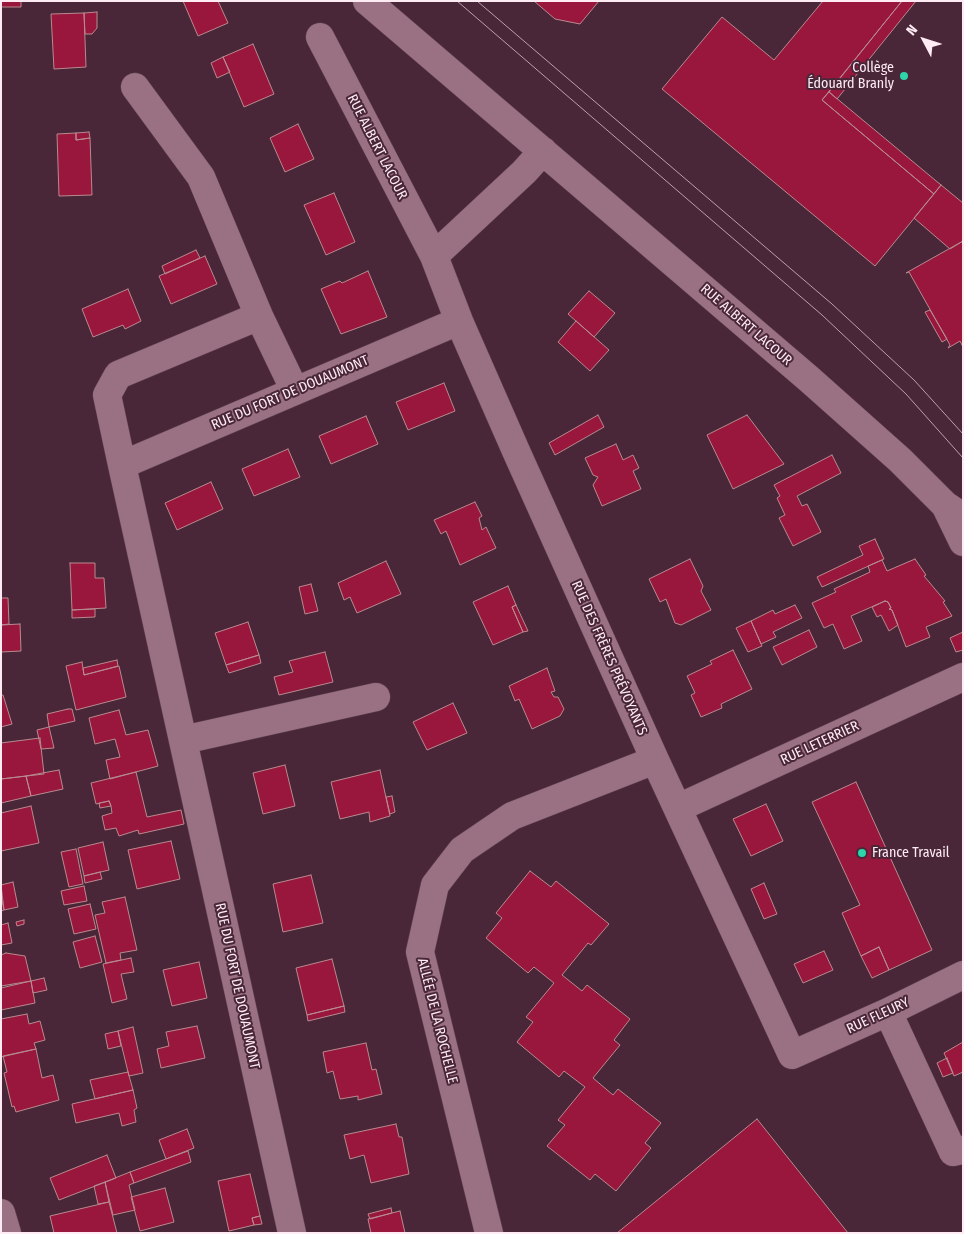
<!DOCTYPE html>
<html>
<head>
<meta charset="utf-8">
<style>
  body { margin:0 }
  #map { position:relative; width:964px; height:1234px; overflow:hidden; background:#4a2738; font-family:"Fira Sans Condensed",sans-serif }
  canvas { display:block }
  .frame { position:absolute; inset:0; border:2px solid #feebf3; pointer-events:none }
  .north { position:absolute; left:899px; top:15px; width:50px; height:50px; -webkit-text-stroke:4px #4a2738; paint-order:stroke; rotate:310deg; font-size:14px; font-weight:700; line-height:20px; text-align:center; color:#feebf3 }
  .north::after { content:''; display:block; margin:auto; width:18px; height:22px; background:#feebf3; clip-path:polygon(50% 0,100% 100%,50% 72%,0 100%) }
</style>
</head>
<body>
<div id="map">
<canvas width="964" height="1234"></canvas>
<div class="frame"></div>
<div class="north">N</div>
</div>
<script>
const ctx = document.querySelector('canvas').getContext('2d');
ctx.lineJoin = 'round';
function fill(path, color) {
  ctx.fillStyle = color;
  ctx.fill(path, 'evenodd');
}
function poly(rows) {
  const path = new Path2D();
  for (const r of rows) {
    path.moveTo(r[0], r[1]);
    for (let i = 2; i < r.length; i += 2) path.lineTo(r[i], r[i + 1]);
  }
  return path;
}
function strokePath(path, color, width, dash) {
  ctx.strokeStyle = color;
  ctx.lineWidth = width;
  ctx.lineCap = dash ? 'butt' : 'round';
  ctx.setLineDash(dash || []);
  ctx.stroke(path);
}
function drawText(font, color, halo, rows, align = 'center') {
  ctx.font = font + ' "Fira Sans Condensed",sans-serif';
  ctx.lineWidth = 4;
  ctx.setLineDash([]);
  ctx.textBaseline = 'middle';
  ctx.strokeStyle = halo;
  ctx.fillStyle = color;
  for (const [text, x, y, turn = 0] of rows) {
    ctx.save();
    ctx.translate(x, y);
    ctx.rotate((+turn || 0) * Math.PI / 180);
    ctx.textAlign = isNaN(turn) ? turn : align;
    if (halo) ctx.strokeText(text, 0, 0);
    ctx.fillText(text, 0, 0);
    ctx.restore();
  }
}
const building = poly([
  [1,1,21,1,21,7,1,7,1,1],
  [183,1,218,1,228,23,198,36,183,1],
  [534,1,599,1,580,24,555,19,534,1],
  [823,1,902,1,822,100,934,194,875,266,662,89,722,17,774,60,823,1],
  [902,1,916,1,837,99,829,92,902,1],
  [97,12,97,28,92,34,85,34,84,13,97,12],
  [84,13,86,67,54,69,51,14,84,13],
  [253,44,274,94,244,107,223,57,253,44],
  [223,57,230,72,217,78,211,63,223,57],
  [829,92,941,185,934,194,822,100,829,92],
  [298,124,314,159,285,172,270,138,298,124],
  [89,132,90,138,76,140,76,133,89,132],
  [76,133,76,140,90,138,92,195,59,196,57,134,76,133],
  [941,185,963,203,963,241,950,249,914,218,941,185],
  [334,193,355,242,326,255,304,205,334,193],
  [963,241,963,347,960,341,948,348,950,345,909,272,906,273,963,241],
  [196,250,200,258,165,274,162,266,196,250],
  [205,256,217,284,171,304,159,276,205,256],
  [368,271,387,317,341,334,321,289,340,281,342,283,368,271],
  [128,289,141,321,125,329,123,325,93,337,82,309,128,289],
  [589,291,615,313,594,337,568,314,589,291],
  [930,310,947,339,942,342,925,312,930,310],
  [576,321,609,350,590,371,558,342,576,321],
  [444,383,455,411,408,430,396,402,444,383],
  [598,415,604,427,555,455,549,443,598,415],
  [747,415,784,464,733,489,707,435,747,415],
  [366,416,378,444,331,464,319,436,366,416],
  [616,444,623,460,633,455,639,468,633,471,641,489,602,506,593,485,598,477,593,475,585,458,616,444],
  [288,449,300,477,254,496,242,469,288,449],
  [832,455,841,473,797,496,802,506,807,504,821,532,793,546,779,518,785,515,777,498,780,496,774,485,832,455],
  [211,482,223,509,177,530,165,503,211,482],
  [475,502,482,516,479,518,482,530,486,527,496,548,460,565,446,531,441,534,434,520,475,502],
  [875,539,884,559,822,587,817,577,863,555,859,546,875,539],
  [690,559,703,586,701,591,711,610,681,625,675,623,666,599,660,602,649,579,690,559],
  [915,559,926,575,924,576,945,601,943,602,952,616,926,627,930,637,906,647,892,610,889,609,891,608,888,602,885,601,851,616,862,641,844,649,833,624,824,628,812,603,836,592,834,589,870,572,868,566,882,560,887,571,915,559],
  [386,561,401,594,357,613,350,597,344,600,338,583,386,561],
  [70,563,95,563,95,578,104,578,106,608,72,610,70,563],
  [311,584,318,611,305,614,299,587,311,584],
  [508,586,516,605,512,607,523,632,493,645,473,602,508,586],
  [1,598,8,598,9,624,1,625,1,598],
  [885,601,888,602,891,608,889,609,892,610,898,625,889,631,881,615,877,617,872,607,885,601],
  [516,605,528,631,523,632,512,607,516,605],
  [795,605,802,618,773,632,776,637,761,644,751,621,773,610,775,614,795,605],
  [95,609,95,617,72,618,72,610,95,609],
  [751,621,762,646,748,652,736,628,751,621],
  [248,622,259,655,226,665,215,633,248,622],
  [20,624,21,651,1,652,1,625,20,624],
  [809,630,817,647,782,665,773,647,809,630],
  [963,632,963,650,956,652,950,638,963,632],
  [733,650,752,689,721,704,722,708,701,717,691,695,695,693,687,676,712,664,710,661,733,650],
  [325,652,333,682,279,695,274,677,293,672,289,661,325,652],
  [259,655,261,663,229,673,226,665,259,655],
  [117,660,118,666,84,675,83,668,117,660],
  [82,662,84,675,119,666,126,697,76,710,66,666,82,662],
  [547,668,555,691,551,692,554,697,558,697,564,709,560,716,532,729,519,699,515,701,509,686,547,668],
  [1,695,3,695,12,724,1,727,1,695],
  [453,703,467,733,427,750,413,722,453,703],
  [68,709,72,709,75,721,49,727,47,714,68,709],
  [119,710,126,735,148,730,158,766,110,779,106,760,120,757,115,739,95,744,89,718,119,710],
  [49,727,54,748,41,749,37,730,49,727],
  [40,738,44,774,1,779,1,743,40,738],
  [285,765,295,806,263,814,253,773,285,765],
  [59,770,63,789,31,796,26,776,59,770],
  [380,770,390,816,370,822,369,812,340,819,331,782,380,770],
  [136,772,147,817,181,810,184,824,139,834,138,830,119,836,116,828,105,830,102,816,112,813,111,806,109,801,96,804,91,783,136,772],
  [26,776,31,796,1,803,1,779,26,776],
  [856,782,932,950,889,970,879,947,861,956,842,913,860,905,812,802,856,782],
  [392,796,395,812,390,814,386,797,392,796],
  [109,801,111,806,100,808,99,803,109,801],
  [766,804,783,841,751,856,733,819,766,804],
  [31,806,39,843,1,851,1,813,31,806],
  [171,841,180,879,137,889,128,850,171,841],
  [103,842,109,870,84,876,78,848,103,842],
  [76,849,83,884,69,887,61,852,76,849],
  [530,871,551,887,556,881,609,924,591,945,588,943,562,975,582,991,587,985,630,1019,614,1040,620,1045,593,1078,613,1095,618,1089,661,1123,645,1143,651,1148,616,1191,595,1174,590,1180,547,1146,565,1125,558,1120,585,1087,564,1071,559,1077,517,1042,533,1022,526,1017,554,983,534,967,528,973,486,938,502,918,496,913,530,871],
  [100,872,102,879,85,883,84,876,100,872],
  [311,875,323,923,283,932,273,884,311,875],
  [13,882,18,907,4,910,1,885,13,882],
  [764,883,777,914,764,919,751,889,764,883],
  [84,886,87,901,64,905,61,891,84,886],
  [1,894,4,910,1,911,1,894],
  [125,897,137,950,120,953,121,960,106,963,95,915,105,913,102,902,125,897],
  [90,904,96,929,74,934,68,909,90,904],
  [24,920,24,924,17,926,16,922,24,920],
  [8,923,12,943,1,945,1,925,8,923],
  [95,936,102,962,80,968,73,942,95,936],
  [879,947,889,970,872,978,861,956,879,947],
  [824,951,833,970,803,983,794,964,824,951],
  [6,953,25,956,31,981,1,986,1,955,6,953],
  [131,958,134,972,121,974,127,999,112,1003,103,964,131,958],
  [332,959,344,1006,307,1015,296,968,332,959],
  [199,962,207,998,172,1006,163,970,199,962],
  [44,978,47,990,33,993,31,981,44,978],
  [31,981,35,1003,1,1010,1,988,31,981],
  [344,1006,345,1012,308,1021,307,1015,344,1006],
  [27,1014,29,1024,40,1021,45,1040,34,1043,36,1049,1,1057,1,1019,27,1014],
  [197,1026,205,1058,161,1068,157,1049,169,1046,166,1032,197,1026],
  [133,1027,143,1073,129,1076,118,1031,133,1027],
  [118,1031,121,1046,108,1049,105,1034,118,1031],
  [963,1042,963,1072,954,1076,944,1053,963,1042],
  [366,1043,372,1070,376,1069,382,1094,358,1100,358,1096,340,1099,333,1071,327,1073,323,1052,366,1043],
  [36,1049,42,1078,53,1075,59,1100,16,1112,14,1106,12,1107,4,1073,7,1072,3,1056,36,1049],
  [947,1058,953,1073,943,1077,937,1063,947,1058],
  [128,1072,133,1090,95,1099,90,1080,128,1072],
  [133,1090,137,1108,134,1110,136,1122,122,1126,119,1113,76,1123,72,1104,133,1090],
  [757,1119,848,1233,617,1233,757,1119],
  [396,1124,399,1137,402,1137,409,1174,371,1183,364,1155,350,1159,344,1135,396,1124],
  [187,1129,194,1148,166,1159,159,1140,187,1129],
  [188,1151,191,1162,134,1183,130,1172,188,1151],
  [107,1155,116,1178,59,1200,50,1178,107,1155],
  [130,1172,134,1183,129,1185,135,1210,113,1215,105,1182,130,1172],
  [250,1174,260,1216,252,1218,254,1225,229,1231,218,1181,250,1174],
  [105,1182,109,1202,98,1204,94,1186,105,1182],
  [165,1188,174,1222,140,1231,131,1197,165,1188],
  [109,1202,117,1233,54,1233,50,1216,109,1202],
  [391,1208,392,1213,370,1219,368,1214,391,1208],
  [400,1211,405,1233,371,1233,368,1219,400,1211],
  [260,1216,262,1224,254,1225,252,1218,260,1216]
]);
fill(building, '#99163d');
strokePath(building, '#b88a8f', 1);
const minor = poly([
  [367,1,809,379,900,460,945,505,963,517],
  [320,37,434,256,524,172,543,151],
  [135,87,201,177,259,316,295,391],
  [434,256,459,321,516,451,655,760,792,1055,888,1012,963,975],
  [122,465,107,395,118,375,259,316],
  [945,505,963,542],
  [183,740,376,697],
  [678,808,963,677],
  [888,1012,953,1152,963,1150],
  [1,1213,7,1233],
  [292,1233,122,465,459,321],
  [489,1233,420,952,435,885,462,850,512,816,655,760]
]);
strokePath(minor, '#614452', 29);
strokePath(minor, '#9a7183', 28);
strokePath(poly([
  [457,1,822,315,906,394,963,458],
  [477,1,832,304,914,380,963,434]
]), '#b9a0ac', 1);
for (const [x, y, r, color] of [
  [904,76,5,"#2dd5ab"],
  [862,853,5,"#2dd5ab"]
]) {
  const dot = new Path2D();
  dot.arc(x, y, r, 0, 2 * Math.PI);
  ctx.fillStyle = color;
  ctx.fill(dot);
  strokePath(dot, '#4a2738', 2);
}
drawText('14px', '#feebf3', '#4a2738', [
  ["Collège",894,68],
  ["Édouard Branly",894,84],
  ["France Travail",872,853,"left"]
], 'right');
drawText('14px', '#feebf3', '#4a2738', [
  ["RUE ALBERT LACOUR",377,147,63],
  ["RUE ALBERT LACOUR",746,325,41],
  ["RUE DU FORT DE DOUAUMONT",290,393,-23],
  ["RUE DES FRÈRES PRÉVOYANTS",609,658,66],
  ["RUE LETERRIER",820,743,-25],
  ["RUE DU FORT DE DOUAUMONT",237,986,78],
  ["RUE FLEURY",878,1016,-25],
  ["ALLÉE DE LA ROCHELLE",437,1021,76]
]);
</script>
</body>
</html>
